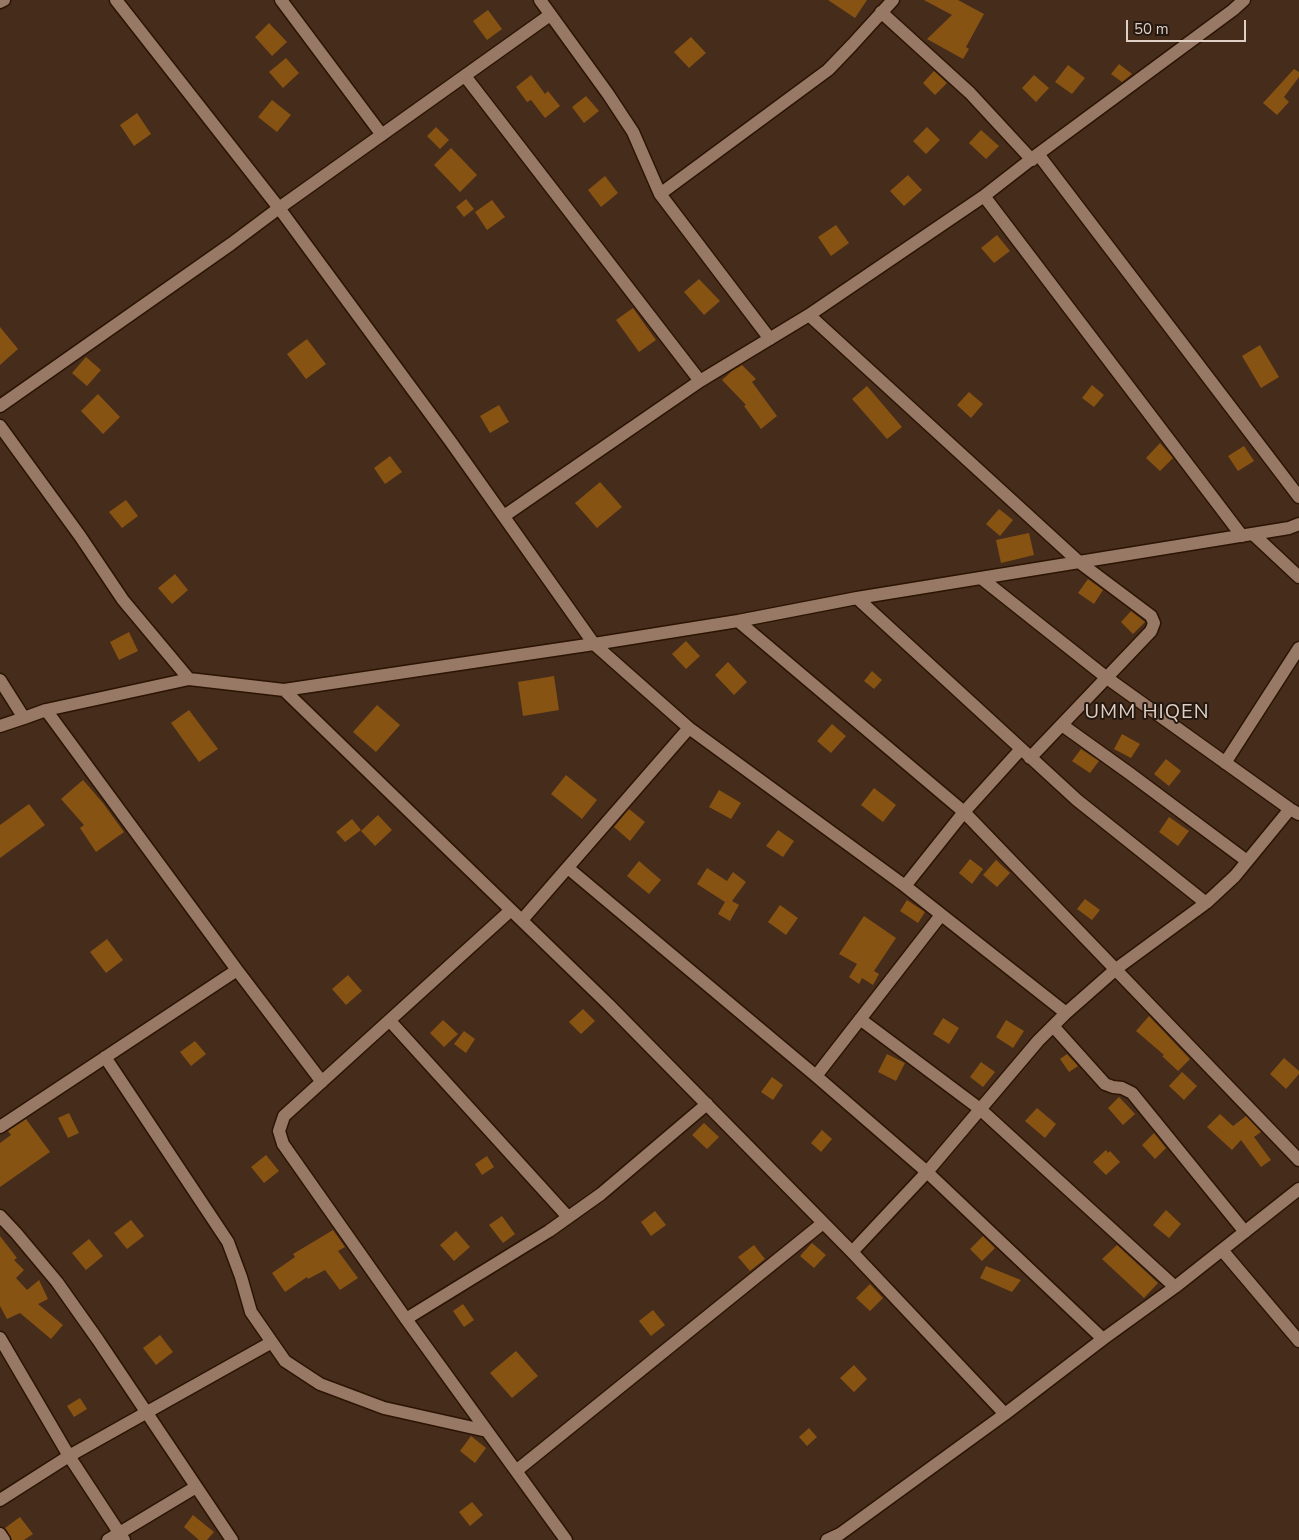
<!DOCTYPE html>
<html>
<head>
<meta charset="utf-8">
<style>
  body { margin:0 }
  #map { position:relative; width:1299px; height:1540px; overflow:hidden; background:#462c1b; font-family:"Nunito Sans",sans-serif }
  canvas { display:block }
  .scale { position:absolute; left:1126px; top:20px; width:120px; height:22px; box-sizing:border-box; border:2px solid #dfcfc4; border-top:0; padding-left:6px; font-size:15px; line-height:18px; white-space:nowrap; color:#dfcfc4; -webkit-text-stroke:4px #241810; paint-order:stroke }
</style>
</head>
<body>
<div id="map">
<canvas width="1299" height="1540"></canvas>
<div class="scale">50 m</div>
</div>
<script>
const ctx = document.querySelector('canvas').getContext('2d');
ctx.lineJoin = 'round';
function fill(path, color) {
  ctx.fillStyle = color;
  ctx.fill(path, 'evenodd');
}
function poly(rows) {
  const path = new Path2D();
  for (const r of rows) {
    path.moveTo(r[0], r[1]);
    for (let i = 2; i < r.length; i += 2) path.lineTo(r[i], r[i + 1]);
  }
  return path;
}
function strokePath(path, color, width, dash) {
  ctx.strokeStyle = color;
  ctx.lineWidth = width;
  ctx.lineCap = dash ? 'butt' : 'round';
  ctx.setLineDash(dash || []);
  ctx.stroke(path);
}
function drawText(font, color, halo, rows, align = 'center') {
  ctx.font = font + ' "Nunito Sans",sans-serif';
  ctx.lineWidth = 4;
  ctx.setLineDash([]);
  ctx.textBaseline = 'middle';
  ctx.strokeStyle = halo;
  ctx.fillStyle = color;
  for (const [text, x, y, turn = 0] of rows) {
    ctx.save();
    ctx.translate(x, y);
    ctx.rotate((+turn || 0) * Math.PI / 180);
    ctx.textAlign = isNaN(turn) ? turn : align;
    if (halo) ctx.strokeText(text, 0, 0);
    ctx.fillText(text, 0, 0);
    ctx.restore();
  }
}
fill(poly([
  [828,0,867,0,855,18],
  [924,0,958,0,984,14,966,47,969,49,963,59,927,39,952,15],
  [488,10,502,29,487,40,473,21],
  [269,23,287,42,272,56,255,37],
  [691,37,706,53,689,68,674,52],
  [286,58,299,73,283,88,269,72],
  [1119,64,1132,74,1122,82,1111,74],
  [1068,65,1085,78,1072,94,1055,82],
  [1294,69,1299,72,1299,77,1284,97,1289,102,1277,115,1263,103],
  [934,71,947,83,935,95,923,83],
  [531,75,545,94,548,91,560,106,545,118,531,100,527,102,516,87],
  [1034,75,1049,88,1036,102,1022,88],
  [586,96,599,111,584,123,572,107],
  [272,100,291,115,277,132,258,117],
  [137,113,151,134,134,146,120,125],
  [436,127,449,140,440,149,427,136],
  [927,127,940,140,926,154,913,141],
  [981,130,999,146,986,159,969,143],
  [451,148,477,175,460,192,434,165],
  [908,175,922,190,904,206,890,191],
  [605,176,618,193,601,207,588,190],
  [466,199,474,209,464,217,456,207],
  [492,200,505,217,487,230,475,212],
  [836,225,849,243,831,256,818,237],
  [997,235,1010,251,994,263,981,248],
  [699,279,720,301,704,315,684,292],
  [633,308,656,340,639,352,616,320],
  [0,327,18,349,0,365],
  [307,339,326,364,306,379,287,354],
  [1260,345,1279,377,1261,388,1242,356],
  [86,357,101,370,87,386,72,373],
  [742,365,756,379,752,382,777,416,761,429,744,406,746,405,722,380,732,371],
  [1092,385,1104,395,1094,407,1082,398],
  [867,386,902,427,887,439,852,399],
  [969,392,983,404,971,418,957,405],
  [98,394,120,417,103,434,81,411],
  [499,405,509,422,490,433,480,416],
  [1160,443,1173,458,1160,471,1146,458],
  [1244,446,1254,461,1238,471,1228,456],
  [390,456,402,472,385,484,374,468],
  [600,482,622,507,597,528,575,503],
  [126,500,138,516,122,528,109,512],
  [999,509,1013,520,1000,536,986,524],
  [1029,533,1034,555,1001,563,996,540],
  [175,574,188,590,172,604,158,588],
  [1088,579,1103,590,1094,604,1078,593],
  [1131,611,1145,622,1133,634,1121,622],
  [129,632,138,651,119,660,110,642],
  [686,641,700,656,686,669,672,654],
  [728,662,747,682,734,695,715,675],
  [872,671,882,680,874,689,864,681],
  [554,676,559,710,523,716,518,682],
  [377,705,400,725,376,752,353,732],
  [189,710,218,749,199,762,171,723],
  [832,724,846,736,831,753,817,741],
  [1122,734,1140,744,1131,758,1114,749],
  [1081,749,1099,761,1090,773,1072,761],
  [1166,759,1181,771,1169,786,1154,774],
  [566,775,597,800,582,819,551,794],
  [83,780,103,803,124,832,96,852,80,828,84,825,61,799],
  [874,788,896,805,883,822,861,805],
  [719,790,741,803,731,819,709,807],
  [29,804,45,825,0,858,0,825],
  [629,809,645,822,630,841,614,827],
  [378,815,392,830,375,846,361,831],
  [1169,817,1189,831,1178,846,1159,832],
  [352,819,361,830,345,842,336,832],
  [778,830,794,841,783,857,766,846],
  [970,859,983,869,972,884,959,873],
  [996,860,1010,873,997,887,983,875],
  [639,861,661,880,649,894,627,876],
  [707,868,727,881,733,872,746,882,732,901,739,905,730,921,718,914,725,902,697,884],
  [1085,899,1100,910,1092,920,1077,909],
  [907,900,925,912,918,923,900,911],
  [780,905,798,918,786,935,768,922],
  [864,916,896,938,874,971,879,974,873,985,862,978,859,984,849,977,857,964,839,954],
  [107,939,123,960,106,973,90,952],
  [348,975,362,991,346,1005,332,989],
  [583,1009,595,1021,581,1034,569,1022],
  [1149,1016,1190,1059,1178,1071,1162,1056,1164,1055,1136,1031],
  [943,1018,959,1028,949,1044,933,1034],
  [443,1020,458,1034,444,1047,430,1033],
  [1006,1020,1024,1031,1013,1048,996,1037],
  [464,1031,475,1039,466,1053,454,1044],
  [195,1041,206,1054,191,1066,180,1052],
  [887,1054,905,1063,896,1081,878,1072],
  [1067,1054,1078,1066,1069,1072,1060,1059],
  [1284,1058,1299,1071,1299,1074,1286,1089,1270,1074],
  [981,1062,995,1072,983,1087,970,1077],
  [1182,1072,1197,1086,1184,1100,1169,1086],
  [772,1077,783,1085,773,1100,761,1092],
  [1119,1097,1135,1114,1123,1125,1108,1108],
  [1037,1108,1056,1124,1045,1138,1025,1121],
  [69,1113,79,1133,68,1138,58,1118],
  [1220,1114,1233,1126,1246,1116,1261,1132,1254,1137,1271,1160,1261,1167,1241,1140,1232,1150,1207,1127],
  [26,1119,50,1152,0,1187,0,1143,11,1135,8,1131],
  [704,1123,719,1137,707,1149,692,1135],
  [822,1130,832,1139,821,1152,811,1143],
  [1154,1133,1166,1148,1155,1159,1142,1145],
  [1106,1150,1108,1153,1110,1151,1120,1162,1106,1175,1093,1162],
  [266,1155,279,1171,264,1183,251,1167],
  [487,1156,494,1167,482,1175,475,1164],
  [1166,1210,1181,1224,1169,1238,1153,1225],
  [655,1211,666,1225,651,1236,641,1222],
  [502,1216,515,1234,503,1243,489,1225],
  [131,1220,144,1236,127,1249,114,1233],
  [333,1230,345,1247,338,1251,358,1278,340,1290,325,1270,308,1279,307,1277,285,1292,272,1273,295,1257,293,1254],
  [456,1231,470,1247,454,1261,440,1245],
  [0,1236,17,1258,14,1260,24,1270,16,1278,27,1290,39,1280,48,1299,38,1304,63,1325,51,1339,20,1313,7,1319,0,1306],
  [983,1236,995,1248,982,1261,970,1249],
  [89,1239,103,1256,86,1270,72,1253],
  [812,1243,826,1255,814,1268,800,1256],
  [754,1245,765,1259,750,1271,738,1257],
  [1117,1245,1158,1283,1144,1298,1102,1259],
  [986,1266,1021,1280,1012,1292,980,1278],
  [870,1284,883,1298,870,1311,856,1298],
  [463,1304,474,1320,464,1327,453,1311],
  [653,1310,665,1325,651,1336,639,1321],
  [160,1335,173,1352,156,1365,143,1348],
  [516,1351,538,1376,512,1398,490,1373],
  [854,1365,867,1379,854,1392,840,1378],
  [80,1398,87,1409,74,1417,67,1406],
  [809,1428,817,1437,807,1446,799,1437],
  [471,1436,486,1448,475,1463,460,1451],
  [472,1502,483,1515,470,1526,459,1512],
  [193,1515,214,1532,207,1540,199,1540,184,1527],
  [20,1517,33,1534,24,1540,12,1540,5,1528]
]), '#875313');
const minor = poly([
  [116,0,279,208,451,442,594,644,689,728,905,886,1066,1013],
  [281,0,382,135],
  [540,0,608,94,633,132,660,194,770,339],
  [0,2,4,0],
  [881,12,970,93,1032,160],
  [465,76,700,381],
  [1038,154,1299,497],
  [660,194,828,70,852,45,893,0],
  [984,196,1242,536],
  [809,315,1079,562,1151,616,1154,623,1151,631,1030,758],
  [0,406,231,244,279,208,550,15],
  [0,426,80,536,123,600,189,679,284,690,608,1004,852,1252,1005,1414],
  [504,516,700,381,809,315,984,196,1038,154,1233,10,1244,0],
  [1253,534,1299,577],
  [981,578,1107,678,1290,809,1299,814],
  [857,598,1077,800,1206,903],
  [738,621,964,812,1299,1160],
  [0,680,24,718,0,726],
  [284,690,594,644,738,621,857,598,1289,528,1299,524],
  [46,710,237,970,322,1082],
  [24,718,46,710,189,679],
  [1062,725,1129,773,1247,861],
  [1225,763,1299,648],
  [568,868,816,1076,927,1172,1103,1339],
  [905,886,964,812,1021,749],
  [511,910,284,1116,279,1131,283,1144,406,1319,566,1540],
  [522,920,689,728],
  [860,1019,980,1109,1175,1287],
  [390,1021,568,1217],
  [1053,1026,1105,1084,1113,1087,1122,1088,1132,1093,1245,1232],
  [105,1057,228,1242,241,1277,251,1312,285,1361,320,1384,384,1408,487,1431],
  [816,1076,941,915],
  [0,1127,237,970],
  [0,1216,16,1233,57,1282,98,1340,232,1540],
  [1222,1250,1299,1341],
  [852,1252,927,1172,1038,1041,1066,1013,1116,969,1206,903,1235,876,1290,809],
  [406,1319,549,1231,601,1194,707,1104],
  [0,1338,69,1456,124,1540],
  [516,1471,823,1223],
  [0,1500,69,1456,272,1342],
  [0,1534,4,1540],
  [108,1540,196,1487],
  [827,1540,840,1534,1005,1414,1103,1339,1175,1287,1299,1189]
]);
strokePath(minor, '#2b1403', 15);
strokePath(minor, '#977965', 12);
ctx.letterSpacing = '1px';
drawText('20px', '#dfcfc4', '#241810', [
  ["UMM HIQEN",1147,713]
]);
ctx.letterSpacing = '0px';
</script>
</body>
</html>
